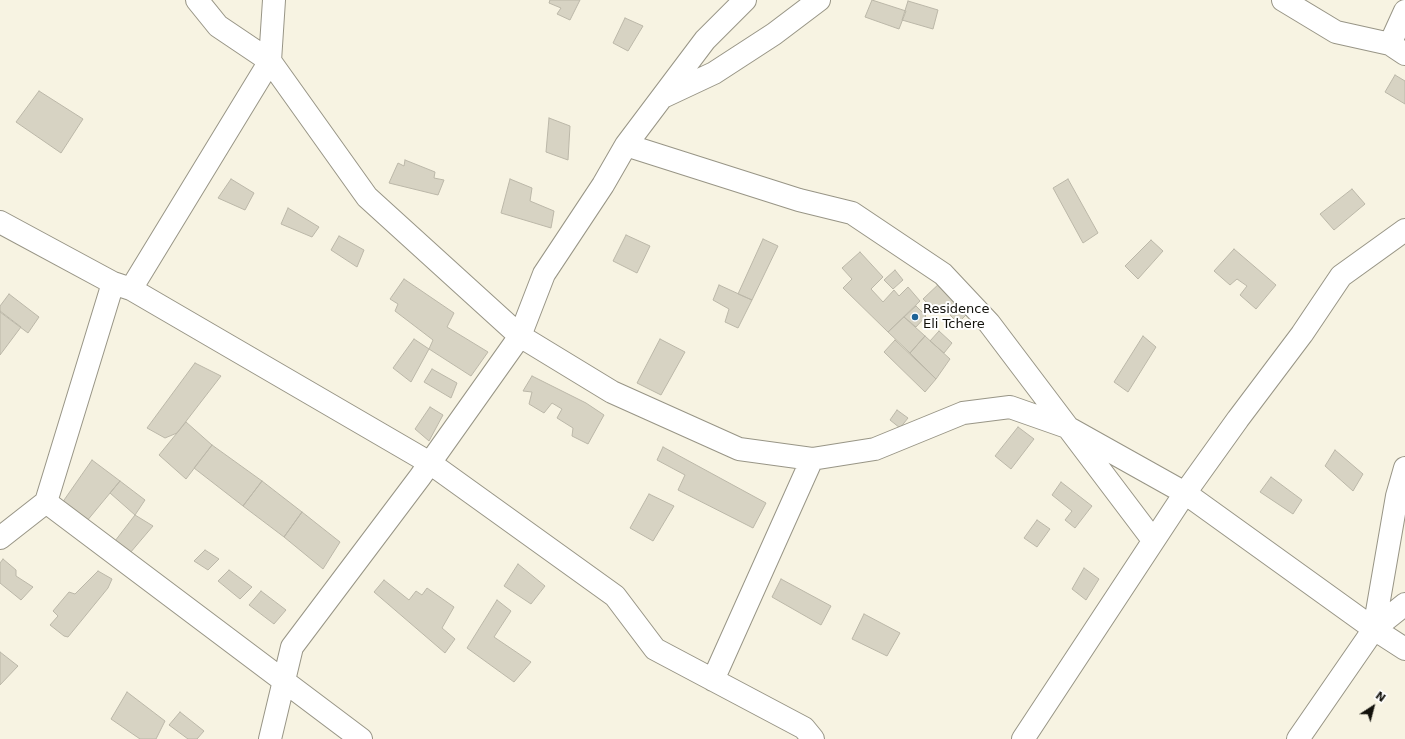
<!DOCTYPE html>
<html>
<head>
<meta charset="utf-8">
<style>
  body { margin:0 }
  #map { position:relative; width:1405px; height:739px; overflow:hidden; background:#f7f3e2; font-family:"DejaVu Sans",sans-serif }
  canvas { display:block }
  .north { position:absolute; left:1353px; top:687px; width:40px; height:40px; -webkit-text-stroke:3px #fff; paint-order:stroke; rotate:36deg; font-size:11px; font-weight:700; line-height:16px; text-align:center; color:#12110b }
  .north::after { content:''; display:block; margin:auto; width:14px; height:18px; background:#12110b; clip-path:polygon(50% 0,100% 100%,50% 72%,0 100%) }
</style>
</head>
<body>
<div id="map">
<canvas width="1405" height="739"></canvas>
<div class="north">N</div>
</div>
<script>
const ctx = document.querySelector('canvas').getContext('2d');
ctx.lineJoin = 'round';
function fill(path, color) {
  ctx.fillStyle = color;
  ctx.fill(path, 'evenodd');
}
function poly(rows) {
  const path = new Path2D();
  for (const r of rows) {
    path.moveTo(r[0], r[1]);
    for (let i = 2; i < r.length; i += 2) path.lineTo(r[i], r[i + 1]);
  }
  return path;
}
function strokePath(path, color, width, dash) {
  ctx.strokeStyle = color;
  ctx.lineWidth = width;
  ctx.lineCap = dash ? 'butt' : 'round';
  ctx.setLineDash(dash || []);
  ctx.stroke(path);
}
function drawText(font, color, halo, rows, align = 'center') {
  ctx.font = font + ' "DejaVu Sans",sans-serif';
  ctx.lineWidth = 4;
  ctx.setLineDash([]);
  ctx.textBaseline = 'middle';
  ctx.strokeStyle = halo;
  ctx.fillStyle = color;
  for (const [text, x, y, turn = 0] of rows) {
    ctx.save();
    ctx.translate(x, y);
    ctx.rotate((+turn || 0) * Math.PI / 180);
    ctx.textAlign = isNaN(turn) ? turn : align;
    if (halo) ctx.strokeText(text, 0, 0);
    ctx.fillText(text, 0, 0);
    ctx.restore();
  }
}
const building = poly([
  [550,0,580,0,570,20,557,14,561,8,549,3,550,0],
  [872,0,906,11,899,29,865,17,872,0],
  [908,1,938,10,933,29,902,20,908,1],
  [625,18,643,26,628,51,613,43,625,18],
  [1395,75,1405,81,1405,104,1385,92,1395,75],
  [39,91,83,119,61,153,16,122,39,91],
  [549,118,570,126,568,160,546,152,549,118],
  [405,160,435,172,434,178,444,180,438,195,389,183,398,163,404,166,405,160],
  [231,179,254,193,245,210,218,198,231,179],
  [510,179,532,188,530,201,554,211,551,228,501,213,510,179],
  [1068,179,1098,233,1083,243,1053,188,1068,179],
  [1352,189,1365,204,1334,230,1320,214,1352,189],
  [288,208,319,227,312,237,281,224,288,208],
  [626,235,650,246,637,273,613,261,626,235],
  [339,236,364,250,357,267,331,250,339,236],
  [763,239,778,246,752,300,738,294,763,239],
  [1151,240,1163,251,1138,279,1125,266,1151,240],
  [1234,249,1276,285,1256,309,1240,295,1247,286,1237,279,1230,285,1214,271,1234,249],
  [860,252,883,277,871,289,883,302,894,290,899,296,908,287,920,301,888,332,843,288,852,279,842,268,860,252],
  [895,270,903,280,893,289,884,280,895,270],
  [404,279,454,313,447,327,488,352,471,376,429,349,433,340,395,311,398,304,390,299,404,279],
  [942,281,968,313,958,323,944,309,939,314,923,299,942,281],
  [719,285,752,300,738,328,725,322,729,309,713,300,719,285],
  [9,294,39,317,28,333,0,312,0,306,9,294],
  [916,306,926,316,916,327,904,317,916,306],
  [0,311,21,327,0,355,0,311],
  [904,317,925,336,910,353,888,332,904,317],
  [939,331,952,343,944,353,930,341,939,331],
  [925,336,950,359,936,379,910,353,925,336],
  [1143,336,1156,347,1128,392,1114,382,1143,336],
  [414,339,429,349,411,382,393,368,414,339],
  [660,339,685,352,661,395,637,383,660,339],
  [895,340,936,379,925,392,884,352,895,340],
  [195,363,221,376,177,433,165,438,147,428,195,363],
  [432,369,457,383,451,398,424,382,432,369],
  [532,376,586,403,604,415,588,444,572,436,573,428,557,418,562,409,552,403,544,413,529,404,532,392,523,391,532,376],
  [430,407,443,415,429,441,415,429,430,407],
  [897,410,908,418,900,428,890,420,897,410],
  [186,422,212,445,186,479,159,455,186,422],
  [1018,427,1034,439,1011,469,995,456,1018,427],
  [212,445,262,481,243,506,194,468,212,445],
  [663,447,766,503,753,528,678,490,685,475,657,460,663,447],
  [1335,450,1363,474,1353,491,1325,466,1335,450],
  [92,460,120,481,86,522,62,503,92,460],
  [1271,477,1302,500,1293,514,1260,492,1271,477],
  [120,481,145,500,135,515,110,493,120,481],
  [262,481,302,512,284,537,243,506,262,481],
  [1061,482,1092,506,1075,528,1065,520,1072,511,1052,495,1061,482],
  [649,494,674,506,653,541,630,528,649,494],
  [302,512,340,542,323,569,284,537,302,512],
  [135,515,153,526,130,553,115,541,135,515],
  [1037,520,1050,529,1037,547,1024,538,1037,520],
  [205,550,219,559,208,570,194,561,205,550],
  [3,559,16,570,16,576,33,587,21,600,0,583,0,563,3,559],
  [518,564,545,586,531,604,504,586,518,564],
  [1084,568,1099,579,1086,600,1072,589,1084,568],
  [229,570,252,587,240,599,218,581,229,570],
  [98,571,112,579,108,588,68,637,64,636,50,625,58,616,53,611,69,592,75,594,98,571],
  [781,579,831,606,821,625,772,597,781,579],
  [384,580,409,600,416,591,422,595,427,588,454,607,442,628,455,639,445,653,374,592,384,580],
  [261,591,286,610,274,624,249,605,261,591],
  [497,600,511,611,494,637,531,662,514,682,467,648,497,600],
  [864,614,900,633,887,656,852,639,864,614],
  [0,652,18,666,0,685,0,652],
  [127,692,165,721,156,739,140,739,111,719,127,692],
  [180,712,204,731,197,739,188,739,169,725,180,712]
]);
fill(building, '#d7d3c3');
strokePath(building, '#bbb7a8', 1);
const minor = poly([
  [197,0,218,26,270,61,367,197,520,336,612,392,739,449,812,459,875,449,963,413,1010,407,1067,427,1185,493,1374,629,1405,649],
  [1283,0,1336,32,1390,44],
  [1405,11,1390,44,1405,54],
  [665,96,714,73,774,34,819,0],
  [626,145,705,40,745,0],
  [0,222,113,283],
  [131,289,270,61,274,0],
  [46,502,361,739],
  [0,538,46,502,113,283,131,289,430,463,615,596,655,649,804,728,813,739],
  [1374,629,1397,496,1405,468],
  [713,680,812,459],
  [270,739,292,647,420,477,520,336,544,274,603,185,626,145,799,200,852,213,943,274,989,323,1153,540],
  [1023,739,1185,493,1238,419,1302,334,1341,276,1405,230],
  [1298,739,1374,629,1405,604]
]);
strokePath(minor, '#989586', 24);
strokePath(minor, '#fff', 22);
for (const [x, y, r, color] of [
  [915,317,4,"#1d6397"]
]) {
  const dot = new Path2D();
  dot.arc(x, y, r, 0, 2 * Math.PI);
  ctx.fillStyle = color;
  ctx.fill(dot);
  strokePath(dot, '#fff', 1.5);
}
drawText('13px', '#12110b', '#fff', [
  ["Residence",923,310],
  ["Eli Tchere",923,325]
], 'left');
</script>
</body>
</html>
